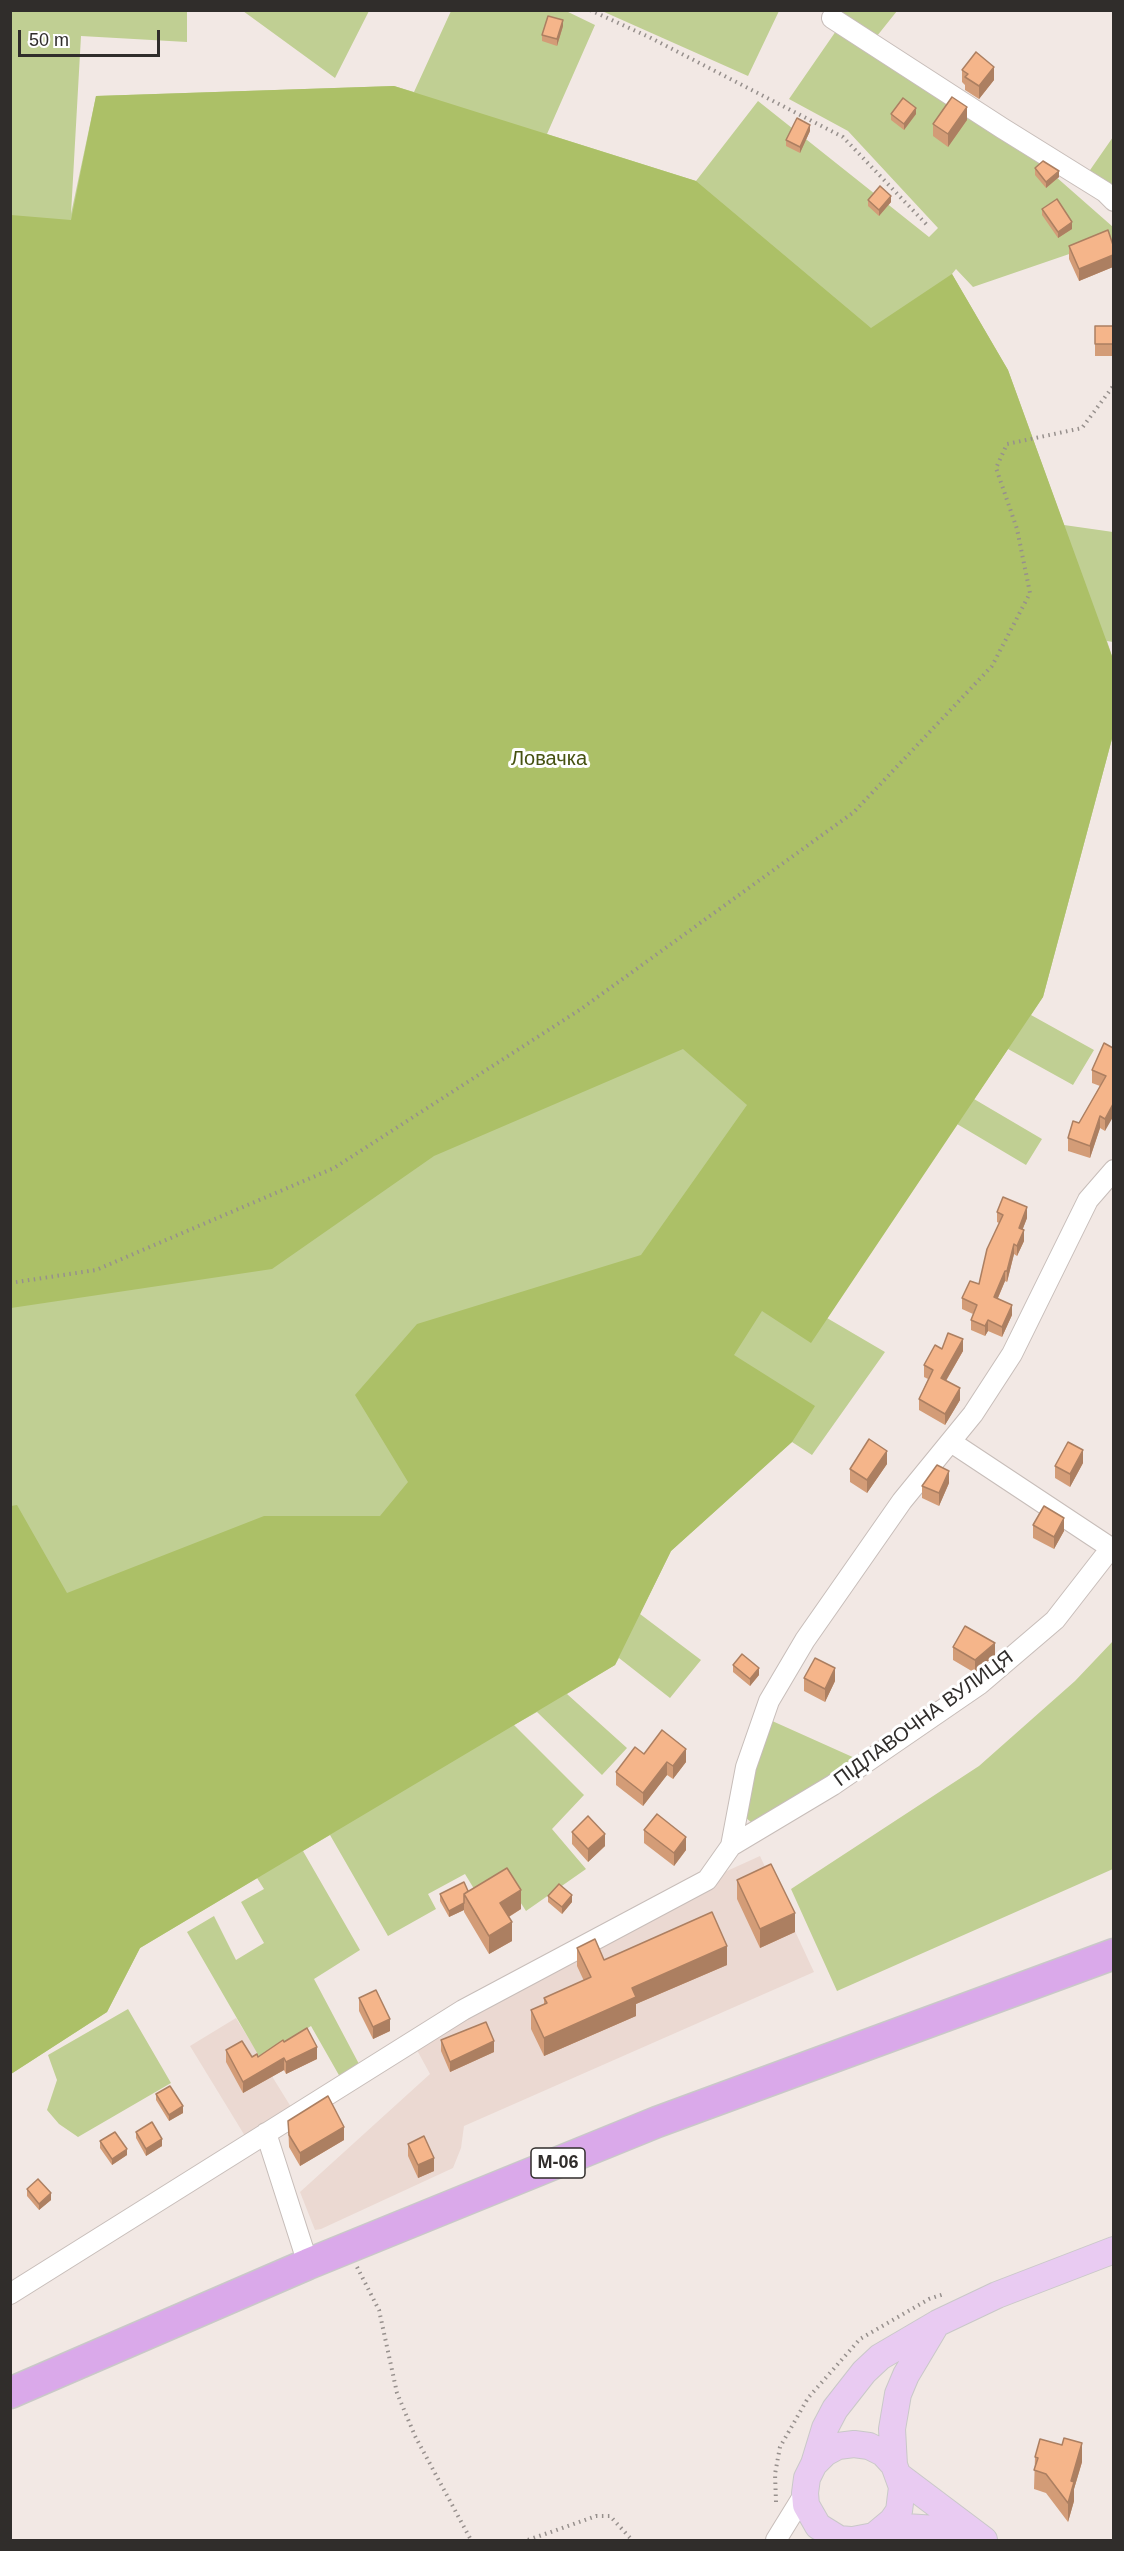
<!DOCTYPE html>
<html>
<head>
<meta charset="utf-8">
<style>
  body { margin:0 }
  #map { position:relative; width:1124px; height:2551px; overflow:hidden; background:#f2e8e4; font-family:Arial,sans-serif }
  canvas { display:block }
  .frame { position:absolute; inset:0; border:12px solid #302d2b; pointer-events:none }
  .scale { position:absolute; left:18px; top:30px; width:142px; height:27px; box-sizing:border-box; border:3px solid #302d2b; border-top:0; padding-left:8px; font-size:18px; line-height:21px; white-space:nowrap; color:#302d2b; -webkit-text-stroke:4px #fff; paint-order:stroke }
</style>
</head>
<body>
<div id="map">
<canvas width="1124" height="2551"></canvas>
<div class="frame"></div>
<div class="scale">50 m</div>
</div>
<script>
const ctx = document.querySelector('canvas').getContext('2d');
ctx.lineJoin = 'round';
function fill(path, color) {
  ctx.fillStyle = color;
  ctx.fill(path, 'evenodd');
}
function toPath(rows) {
  const path = new Path2D();
  for (const r of rows) {
    path.moveTo(r[0], r[1]);
    for (let i = 2; i < r.length; i += 2) path.lineTo(r[i], r[i + 1]);
  }
  return path;
}
function stroke(path, color, width, dash) {
  ctx.strokeStyle = color;
  ctx.lineWidth = width;
  ctx.lineCap = dash ? 'butt' : 'round';
  ctx.setLineDash(dash || []);
  ctx.stroke(path);
}
function drawText(font, color, halo, rows, align = 'center') {
  ctx.font = font + ' Arial,sans-serif';
  ctx.lineWidth = 6;
  ctx.setLineDash([]);
  ctx.textBaseline = 'middle';
  ctx.strokeStyle = halo;
  ctx.fillStyle = color;
  for (const [text, x, y, turn = 0] of rows) {
    ctx.save();
    ctx.translate(x, y);
    ctx.rotate((+turn || 0) * Math.PI / 180);
    ctx.textAlign = isNaN(turn) ? turn : align;
    if (halo) ctx.strokeText(text, 0, 0);
    ctx.fillText(text, 0, 0);
    ctx.restore();
  }
}
const built = toPath([
  [760,1856,814,1972,464,2126,461,2148,453,2168,321,2229,315,2230,300,2192,430,2074,412,2041,707,1880],
  [236,2018,291,2107,245,2136,190,2046]
]);
const green = toPath([
  [564,10,595,25,547,134,696,181,758,101,929,237,938,228,848,131,789,99,836,31,1022,147,1113,227,1113,239,973,287,956,269,952,274,1008,370,1064,525,1113,532,1113,642,1107,641,1113,659,1113,735,1043,997,1031,1015,1094,1050,1073,1085,1008,1049,974,1099,1042,1139,1026,1165,957,1124,827,1318,885,1352,812,1455,792,1442,671,1551,640,1614,701,1660,670,1698,619,1658,615,1665,567,1694,627,1748,602,1775,537,1712,514,1725,584,1795,552,1829,586,1869,526,1911,506,1880,479,1897,465,1874,428,1894,436,1909,388,1936,330,1835,303,1851,360,1950,314,1979,359,2064,340,2077,311,2026,260,2058,187,1932,214,1916,236,1960,264,1943,241,1902,264,1889,257,1878,140,1948,107,2012,11,2074,11,11,187,11,187,42,81,36,71,214,96,96,394,86,414,92,451,11],
  [243,11,369,11,335,78],
  [602,11,779,11,748,76],
  [822,11,897,11,877,36],
  [1113,137,1113,192,1088,173],
  [1113,1641,1113,1869,837,1991,791,1889,979,1766,1075,1681],
  [770,1720,857,1759,822,1786,752,1823,745,1817,756,1759],
  [128,2009,171,2083,78,2137,59,2124,47,2110,57,2080,48,2055]
]);
const forest = toPath([
  [394,86,696,181,871,328,952,274,1008,370,1113,659,1113,735,1043,997,811,1343,762,1311,734,1355,815,1406,792,1442,671,1551,615,1665,140,1948,107,2012,11,2074,11,1506,17,1505,67,1593,264,1516,380,1516,408,1482,355,1395,417,1324,641,1255,747,1105,683,1049,434,1156,272,1269,11,1308,11,215,71,220,96,96]
]);
const path = toPath([
  [590,10,649,37,843,137,927,225],
  [10,1283,96,1270,334,1168,581,1009,854,812,992,666,1030,593,1017,529,996,468,1007,444,1082,428,1114,385],
  [357,2267,379,2310,397,2393,415,2436,471,2540],
  [776,2502,775,2474,780,2447,808,2398,860,2339,929,2299,944,2294],
  [528,2540,596,2516,610,2516,632,2540]
]);
const minor = toPath([
  [832,18,1002,128,1105,192,1114,201],
  [731,1846,833,1785,980,1684,1055,1620,1111,1548,951,1442],
  [266,2133,308,2264],
  [10,2294,463,2010,707,1880,731,1846,746,1767,769,1701,805,1640,902,1501,973,1414,1012,1354,1088,1200,1114,1170],
  [776,2540,805,2493]
]);
const major = toPath([
  [814,2464,825,2428,835,2409,864,2372,880,2357,938,2323,997,2295,1114,2250],
  [894,2465,892,2429,898,2394,906,2375,934,2328],
  [899,2476,984,2540],
  [884,2530,905,2527,953,2530,974,2535],
  [850,2540,839,2539,818,2526,806,2505,805,2493,807,2478,814,2464,825,2453,838,2446,854,2444,869,2446,883,2453,894,2465,902,2487,899,2511,892,2521,874,2536,853,2540]
]);
const highway = toPath([
  [10,2393,308,2264,657,2122,1114,1954]
]);
const wall = toPath([
  [563,26,557,46,542,41,542,35],
  [962,70,994,80,979,99,965,90,965,85,962,82],
  [891,114,916,114,904,130,891,120],
  [967,120,948,147,933,136,933,124],
  [810,131,800,153,786,146,786,140],
  [1035,168,1059,177,1046,188,1035,175],
  [868,200,891,202,879,216,868,206],
  [1042,209,1072,229,1058,238,1042,215],
  [1113,245,1113,267,1079,281,1069,259,1069,246],
  [1095,326,1113,326,1113,356,1095,356],
  [1113,1048,1105,1131,1100,1128,1090,1158,1068,1151,1068,1138,1079,1123,1100,1086,1092,1083,1092,1070],
  [997,1212,1027,1218,1022,1230,1024,1241,1017,1256,1014,1254,1007,1282,1005,1281,998,1298,1012,1315,1002,1337,988,1331,985,1336,971,1330,971,1320,973,1314,962,1309,962,1298,979,1284,999,1223,997,1222],
  [942,1349,963,1351,946,1381,960,1400,945,1425,919,1410,919,1399,928,1379,924,1377,924,1365],
  [1083,1463,1070,1487,1055,1478,1055,1466],
  [887,1464,867,1493,850,1482,850,1469],
  [949,1483,939,1506,922,1498,922,1486],
  [1033,1525,1064,1531,1054,1549,1033,1538],
  [953,1647,995,1655,975,1673,953,1660],
  [733,1665,759,1675,750,1686,733,1672],
  [804,1678,835,1681,825,1702,804,1691],
  [644,1754,686,1762,673,1779,667,1775,643,1806,616,1785,616,1772],
  [644,1830,686,1850,674,1866,644,1843],
  [572,1832,605,1846,588,1862,572,1844],
  [737,1880,795,1932,760,1948,737,1899],
  [468,1891,521,1909,509,1917,512,1941,489,1954,464,1912,464,1910,449,1917,440,1901,440,1894],
  [548,1896,572,1902,562,1914,548,1902],
  [577,1948,604,1960,727,1965,636,2004,636,2016,544,2056,531,2029,531,2010,544,2005,544,1998,584,1981,577,1966],
  [359,1998,390,2031,373,2039,359,2011],
  [441,2040,494,2052,450,2072,441,2051],
  [284,2042,317,2059,286,2074,284,2070,243,2093,226,2062,226,2050,252,2057,258,2057],
  [156,2094,183,2113,169,2121,156,2100],
  [288,2121,344,2140,300,2166,289,2147],
  [136,2132,162,2146,146,2156,136,2138],
  [100,2141,127,2155,112,2165,100,2148],
  [408,2144,434,2171,418,2178,408,2156],
  [27,2189,51,2200,39,2210,27,2196],
  [1035,2457,1082,2462,1074,2489,1074,2501,1068,2522,1046,2493,1034,2489]
]);
const shadedWall = toPath([
  [563,20,563,26,557,46,557,39],
  [994,67,994,80,979,99,979,86],
  [967,107,967,120,948,147,948,134],
  [916,108,916,114,904,130,904,124],
  [810,125,810,131,800,153,800,147],
  [1059,171,1059,177,1046,188,1046,182],
  [891,196,891,202,879,216,879,210],
  [1072,222,1072,229,1058,238,1058,232],
  [1113,255,1113,267,1079,281,1079,269],
  [1113,1098,1113,1117,1105,1131,1105,1119],
  [1100,1116,1100,1128,1090,1158,1090,1146],
  [1027,1207,1027,1218,1019,1239,1019,1228],
  [1024,1230,1024,1241,1017,1256,1017,1246],
  [1014,1244,1014,1254,1007,1282,1007,1271],
  [1005,1271,1005,1281,994,1307,994,1297],
  [1012,1305,1012,1315,1002,1337,1002,1327],
  [988,1320,988,1331,985,1336,985,1326],
  [963,1339,963,1351,941,1389,941,1378],
  [960,1388,960,1400,945,1425,945,1414],
  [1083,1450,1083,1463,1070,1487,1070,1474],
  [887,1451,887,1464,867,1493,867,1480],
  [949,1471,949,1483,939,1506,939,1493],
  [1064,1518,1064,1531,1054,1549,1054,1537],
  [995,1643,995,1655,975,1673,975,1660],
  [759,1668,759,1675,750,1686,750,1679],
  [835,1668,835,1681,825,1702,825,1689],
  [686,1749,686,1762,673,1779,673,1766],
  [667,1762,667,1775,643,1806,643,1793],
  [605,1834,605,1846,588,1862,588,1849],
  [686,1837,686,1850,674,1866,674,1853],
  [521,1890,521,1909,500,1922,500,1903],
  [572,1895,572,1902,562,1914,562,1907],
  [464,1903,464,1910,449,1917,449,1911],
  [795,1913,795,1932,760,1948,760,1929],
  [512,1922,512,1941,489,1954,489,1936],
  [727,1946,727,1965,636,2004,636,2016,544,2056,544,2038,632,1988],
  [390,2019,390,2031,373,2039,373,2027],
  [494,2041,494,2052,450,2072,450,2062],
  [317,2047,317,2059,286,2074,286,2062],
  [284,2058,284,2070,243,2093,243,2082],
  [183,2106,183,2113,169,2121,169,2115],
  [344,2127,344,2140,300,2166,300,2153],
  [162,2139,162,2146,146,2156,146,2149],
  [127,2149,127,2155,112,2165,112,2159],
  [434,2158,434,2171,418,2178,418,2165],
  [51,2193,51,2200,39,2210,39,2204],
  [1082,2443,1082,2462,1074,2489,1074,2501,1068,2522,1068,2503,1071,2481]
]);
const building = toPath([
  [548,16,563,20,557,39,542,35,548,16],
  [976,52,994,67,979,86,965,77,968,74,962,70,976,52],
  [952,97,967,107,948,134,933,124,952,97],
  [903,98,916,108,904,124,891,114,903,98],
  [797,118,810,125,800,147,786,140,797,118],
  [1043,161,1059,171,1046,182,1035,168,1043,161],
  [880,186,891,196,879,210,868,200,880,186],
  [1057,199,1072,222,1058,232,1042,209,1057,199],
  [1108,230,1113,245,1113,255,1079,269,1069,246,1108,230],
  [1095,326,1113,326,1113,344,1095,344,1095,326],
  [1104,1043,1113,1048,1113,1104,1105,1119,1100,1116,1090,1146,1068,1138,1073,1121,1079,1123,1106,1076,1092,1070,1104,1043],
  [1003,1197,1027,1207,1019,1228,1024,1230,1017,1246,1014,1244,1007,1271,1005,1271,994,1297,1012,1305,1002,1327,988,1320,985,1326,971,1320,977,1305,962,1298,970,1281,979,1284,987,1249,1003,1215,997,1212,1003,1197],
  [948,1333,963,1339,941,1378,960,1388,945,1414,919,1399,933,1370,924,1365,935,1345,942,1349,948,1333],
  [869,1439,887,1451,867,1480,850,1469,869,1439],
  [1068,1442,1083,1450,1070,1474,1055,1466,1068,1442],
  [937,1465,949,1471,939,1493,922,1486,937,1465],
  [1044,1506,1064,1518,1054,1537,1033,1525,1044,1506],
  [965,1626,995,1643,975,1660,953,1647,965,1626],
  [742,1654,759,1668,750,1679,733,1665,742,1654],
  [815,1658,835,1668,825,1689,804,1678,815,1658],
  [662,1730,686,1749,673,1766,667,1762,643,1793,616,1772,635,1747,644,1754,662,1730],
  [657,1814,686,1837,674,1853,644,1830,657,1814],
  [588,1816,605,1834,588,1849,572,1832,588,1816],
  [771,1864,795,1913,760,1929,737,1880,771,1864],
  [507,1868,521,1890,500,1903,512,1922,489,1936,464,1894,507,1868],
  [464,1882,468,1891,464,1894,464,1903,449,1911,440,1894,464,1882],
  [559,1884,572,1895,562,1907,548,1896,559,1884],
  [712,1912,727,1946,632,1988,636,1997,544,2038,531,2010,547,2003,544,1998,591,1977,577,1948,595,1939,604,1960,712,1912],
  [376,1990,390,2019,373,2027,359,1998,376,1990],
  [486,2022,494,2041,450,2062,441,2040,486,2022],
  [307,2028,317,2047,286,2062,284,2058,243,2082,226,2050,242,2041,252,2057,257,2054,258,2057,283,2040,284,2042,307,2028],
  [170,2086,183,2106,169,2115,156,2094,170,2086],
  [328,2096,344,2127,300,2153,289,2135,288,2121,328,2096],
  [152,2122,162,2139,146,2149,136,2132,152,2122],
  [115,2132,127,2149,112,2159,100,2141,115,2132],
  [424,2136,434,2158,418,2165,408,2144,424,2136],
  [38,2179,51,2193,39,2204,27,2189,38,2179],
  [1064,2438,1082,2443,1071,2481,1074,2482,1068,2503,1046,2474,1034,2470,1038,2458,1035,2457,1040,2439,1062,2445,1064,2438]
]);
const shields = [
  [558,2163,54]
];
const shieldNames = [
  ["М-06",558,2163]
];
const parkNames = [
  ["Ловачка",549,759]
];
const streetNames = [
  ["ПІДЛАВОЧНА ВУЛИЦЯ",924,1719,-36]
];
fill(built, '#ebd9d2');
fill(green, '#c0cf93');
fill(forest, '#acc067');
stroke(minor, '#c7bdb9', 22);
stroke(major, '#c9c8c8', 28);
stroke(highway, '#c9c8c8', 33);
stroke(path, '#97908d', 4, [1.5, 4.5]);
stroke(minor, '#fff', 20);
stroke(major, '#e9cbf2', 26);
stroke(highway, '#daa9ea', 30);
fill(wall, '#d39c77');
fill(shadedWall, '#ac7f61');
fill(building, '#f5b58a');
stroke(building, '#ac7f61', 1.5);
for (const [x, y, w] of shields) {
  const box = new Path2D();
  box.roundRect(x - w / 2, y - 15, w, 30, 4.5);
  ctx.fillStyle = '#fff';
  ctx.fill(box);
  stroke(box, '#302d2b', 1.5);
}
drawText('bold 18px', '#302d2b', null, shieldNames);
drawText('20px', '#465211', '#fff', parkNames);
drawText('20px', '#302d2b', '#fff', streetNames);
</script>
</body>
</html>
